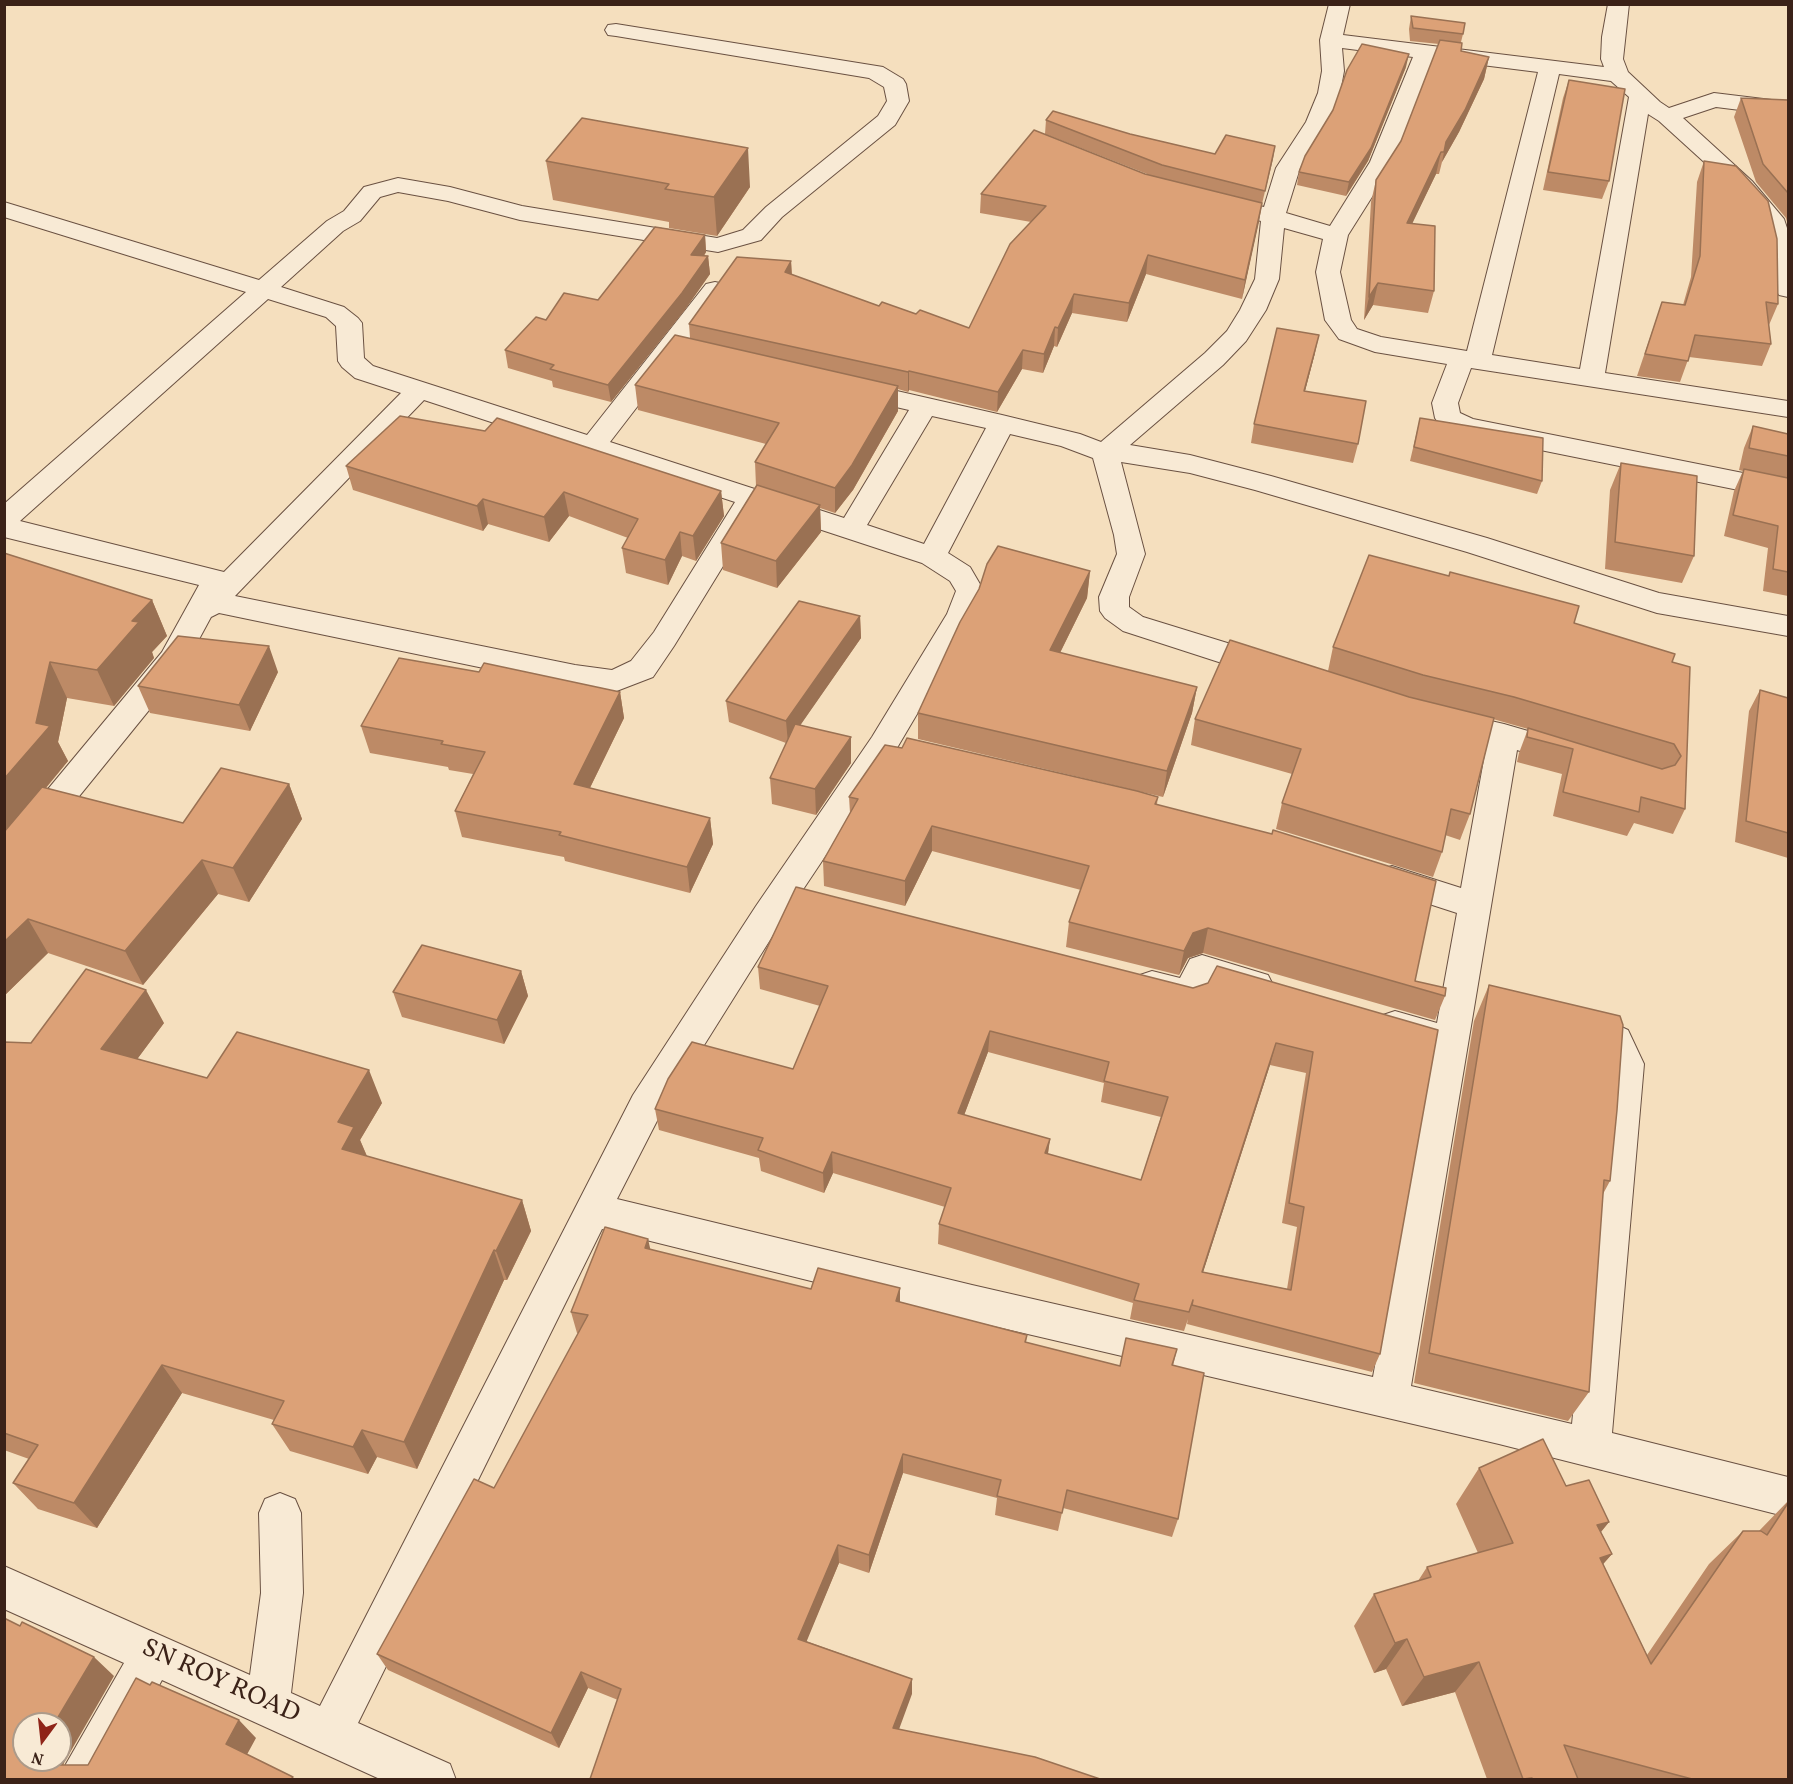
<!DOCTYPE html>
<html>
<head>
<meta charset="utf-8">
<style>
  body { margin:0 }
  #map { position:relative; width:1793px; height:1784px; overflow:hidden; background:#f5dfbe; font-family:Vollkorn,serif }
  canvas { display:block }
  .frame { position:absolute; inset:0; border:6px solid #3b2218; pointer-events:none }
  .north { position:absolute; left:12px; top:1712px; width:60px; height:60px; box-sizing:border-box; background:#f8ead5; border:2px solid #ac9a89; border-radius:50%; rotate:195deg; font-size:16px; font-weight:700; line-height:24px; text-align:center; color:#3b2218 }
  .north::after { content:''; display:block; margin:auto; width:21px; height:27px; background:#8f2418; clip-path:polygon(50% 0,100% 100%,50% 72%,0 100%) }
</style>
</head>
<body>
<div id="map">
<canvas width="1793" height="1784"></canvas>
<div class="frame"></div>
<div class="north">N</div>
</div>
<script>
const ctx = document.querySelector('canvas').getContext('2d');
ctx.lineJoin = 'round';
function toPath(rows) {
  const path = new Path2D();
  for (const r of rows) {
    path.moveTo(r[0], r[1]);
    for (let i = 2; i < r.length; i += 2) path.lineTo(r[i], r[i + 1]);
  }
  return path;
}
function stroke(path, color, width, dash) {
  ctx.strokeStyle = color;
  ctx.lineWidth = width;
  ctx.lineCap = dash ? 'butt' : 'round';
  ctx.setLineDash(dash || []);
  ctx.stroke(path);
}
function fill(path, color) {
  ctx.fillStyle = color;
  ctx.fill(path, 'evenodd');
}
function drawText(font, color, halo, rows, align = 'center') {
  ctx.font = font + ' Vollkorn,serif';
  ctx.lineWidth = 4.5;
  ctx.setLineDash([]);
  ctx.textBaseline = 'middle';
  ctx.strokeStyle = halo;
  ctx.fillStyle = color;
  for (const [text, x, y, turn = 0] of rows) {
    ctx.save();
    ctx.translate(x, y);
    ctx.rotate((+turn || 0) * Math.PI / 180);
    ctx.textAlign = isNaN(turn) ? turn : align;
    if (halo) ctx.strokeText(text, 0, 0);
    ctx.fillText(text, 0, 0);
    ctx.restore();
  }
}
const minor = toPath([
  [1329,4,1350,4,1343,35,1604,67,1601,59,1602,37,1608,4,1629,4,1623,59,1628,72,1660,102,1669,108,1714,93,1788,102,1788,116,1716,107,1683,118,1752,181,1784,219,1788,231,1788,297,1779,295,1776,290,1766,235,1761,221,1736,191,1659,121,1648,114,1605,373,1788,401,1788,417,1471,368,1458,403,1460,413,1473,419,1788,482,1788,500,1466,435,1439,424,1435,418,1432,403,1447,364,1375,352,1339,339,1325,320,1316,272,1323,239,1284,228,1279,279,1266,310,1246,341,1223,365,1130,445,1190,455,1271,476,1487,538,1659,593,1788,616,1788,636,1657,613,1467,552,1255,490,1190,473,1121,462,1145,554,1129,597,1129,607,1143,617,1276,658,1280,666,1276,674,1265,677,1123,631,1105,618,1100,611,1099,597,1117,554,1114,535,1093,458,1061,446,1010,434,948,553,970,567,984,591,976,614,894,753,780,924,659,1117,617,1199,972,1285,1373,1377,1432,1050,1383,1035,1378,1025,1383,1015,1395,1011,1437,1023,1457,913,1380,888,1376,879,1380,870,1392,866,1461,888,1487,743,1436,730,1432,722,1436,714,1447,711,1504,724,1576,745,1581,753,1576,761,1565,765,1517,750,1411,1386,1572,1424,1608,1064,1603,1050,1576,1037,1571,1027,1576,1017,1588,1013,1600,1017,1628,1030,1644,1064,1612,1433,1788,1477,1788,1517,1499,1444,972,1321,602,1229,358,1723,450,1764,456,1780,382,1780,162,1680,107,1780,60,1780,66,1764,124,1663,4,1609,4,1566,250,1675,261,1593,259,1513,265,1499,280,1493,295,1499,301,1513,303,1593,291,1693,320,1706,633,1095,756,906,872,737,947,614,956,591,950,581,922,563,758,509,674,646,653,677,614,692,575,687,219,613,211,617,184,667,16,874,4,878,4,842,162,652,199,585,4,537,4,504,246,292,4,217,4,202,259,280,327,221,344,211,364,187,398,178,450,187,522,206,717,238,743,230,766,207,878,116,887,101,884,87,869,78,616,36,608,35,605,30,608,25,616,24,883,67,903,79,906,84,909,101,895,125,782,217,761,240,718,252,520,220,448,201,398,192,380,197,360,221,343,231,281,287,344,307,358,318,362,323,364,358,373,366,587,435,706,284,715,282,724,284,727,289,724,294,610,442,844,518,909,410,844,395,840,389,844,383,853,381,1002,415,1080,434,1101,442,1205,353,1227,331,1240,310,1255,279,1261,221,1243,216,1239,211,1243,206,1251,204,1264,207,1276,168,1306,122,1318,93,1322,71,1320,40,1329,4],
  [1342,48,1413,57,1370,162,1330,226,1286,213,1300,168,1328,122,1340,93,1344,71,1342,48],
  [1434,59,1538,72,1467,351,1381,337,1357,329,1351,320,1340,272,1348,235,1394,162,1434,59],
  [1559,74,1611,81,1629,97,1580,369,1492,355,1559,74],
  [268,299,326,317,336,326,338,361,342,367,355,378,401,393,224,572,20,521,268,299],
  [424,400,735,502,654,632,631,661,612,670,575,665,235,596,424,400],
  [932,416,986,428,924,544,867,525,932,416],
  [1202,955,1268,975,1273,985,1268,995,1256,999,1211,985,1201,1004,1189,1008,1140,995,1135,985,1140,975,1152,971,1180,978,1190,959,1202,955]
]);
const wall = toPath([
  [1411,16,1463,34,1461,42,1461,51,1489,57,1484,79,1459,132,1442,162,1439,174,1436,174,1412,223,1434,291,1428,313,1373,305,1364,320,1371,202,1376,180,1401,141,1439,44,1410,41,1409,29],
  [1406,67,1368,161,1346,196,1297,185,1299,172],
  [1569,80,1609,181,1602,199,1543,190,1563,98],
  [1741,98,1788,100,1788,226,1786,218,1756,182,1734,117],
  [1046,120,1130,134,1215,154,1275,146,1262,204,1242,299,1146,274,1127,322,1072,313,1057,347,1054,346,1043,373,1022,369,997,412,909,390,908,392,898,389,898,411,853,490,835,513,820,508,821,532,777,588,723,570,721,543,756,486,755,462,766,444,638,410,635,385,690,338,689,324,791,261,792,275,879,306,916,314,969,328,1031,222,980,213,981,194,1145,174,1155,177,1045,134],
  [546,161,750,187,717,236,669,228,669,222,553,200],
  [1704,161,1778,304,1769,325,1771,344,1762,366,1689,357,1680,382,1637,376,1662,302,1683,305,1691,277,1697,182],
  [705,235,706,252,704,256,708,256,710,274,684,311,611,402,553,387,552,381,508,368,505,350,546,320,598,300],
  [1315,353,1305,391,1358,444,1353,463,1251,443,1254,424],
  [1420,418,1542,481,1537,494,1410,461],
  [1753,426,1788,434,1788,596,1763,591,1768,548,1724,536,1734,491,1743,471,1739,470,1744,448],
  [1621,463,1694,556,1682,583,1605,569,1610,490],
  [346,466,721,491,724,516,696,561,682,556,668,585,626,573,622,548,628,538,569,516,549,542,488,524,483,531,353,490],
  [4,553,152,600,167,636,152,652,154,658,114,706,67,698,58,742,68,761,46,788,183,823,289,784,302,819,249,902,218,894,143,985,48,953,4,996],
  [1090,571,1087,598,1060,653,1197,687,1192,713,1163,797,918,739,918,713],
  [860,616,861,638,800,725,851,763,816,815,772,804,770,778,786,743,729,722,726,701],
  [1574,623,1672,662,1685,809,1673,834,1634,823,1627,836,1553,816,1562,774,1517,762,1519,753,1528,729,1493,719,1470,814,1460,840,1445,835,1442,852,1433,877,1276,829,1282,803,1292,774,1191,745,1195,719,1328,671,1333,647],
  [278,672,250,731,150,713,138,686],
  [479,672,620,692,624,718,590,788,710,818,713,844,690,893,565,861,564,857,462,837,455,811,473,774,449,770,448,767,370,753,361,726],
  [1760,690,1788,698,1788,858,1735,842,1749,711],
  [902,748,1158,797,1157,804,1415,981,1445,996,1435,1020,1203,953,1188,958,1179,975,1066,947,1069,922,1081,890,932,851,905,906,824,886,823,861,850,813,849,797],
  [758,967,1193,988,1438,1030,1380,1354,1372,1372,1187,1324,1188,1319,1184,1331,1130,1319,1133,1303,938,1244,939,1224,945,1207,833,1173,824,1193,761,1171,759,1158,659,1130,655,1109,793,1069,820,1006,760,989],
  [988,1052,1104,1083,1101,1102,1161,1117,1141,1180,1048,1154,1050,1139,964,1115],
  [1270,1065,1306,1073,1282,1223,1297,1227,1287,1289,1203,1272],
  [521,971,528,996,504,1044,402,1017,393,992],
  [1489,985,1610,1181,1603,1194,1589,1392,1568,1421,1414,1383,1474,1021],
  [164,1023,137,1059,207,1078,382,1103,360,1140,367,1156,522,1200,531,1231,507,1280,504,1280,417,1469,377,1457,368,1474,290,1451,272,1424,274,1420,182,1393,97,1528,38,1509,13,1483,29,1459,4,1450,4,1042,31,1043],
  [651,1250,811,1289,900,1288,900,1302,1027,1335,1026,1343,1120,1366,1177,1349,1173,1366,1178,1519,1172,1537,1063,1508,1058,1531,995,1515,997,1498,903,1473,869,1573,839,1563,806,1641,912,1679,912,1694,618,1700,588,1688,559,1748,388,1670,377,1654,494,1488,579,1333,577,1333,571,1312],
  [1479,1468,1566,1486,1609,1522,1601,1532,1612,1554,1603,1564,1647,1655,1709,1564,1743,1531,1759,1531,1788,1501,1788,1779,1487,1779,1455,1692,1402,1706,1386,1669,1374,1673,1354,1626,1374,1594,1418,1581,1427,1567,1478,1553,1456,1504]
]);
const shadedWall = toPath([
  [1409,54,1406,67,1368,161,1346,196,1349,182],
  [1489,57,1484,79,1459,132,1442,162,1446,142],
  [1275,146,1273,159,1262,204,1265,191],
  [748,148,750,187,717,236,714,197],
  [1441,152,1436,174,1402,245,1407,223],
  [1262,203,1259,222,1242,299,1245,280],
  [705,235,706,252,693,272,691,255],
  [1148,255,1146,274,1127,322,1129,303],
  [708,256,710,274,684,311,611,402,608,385],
  [791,261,792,280,785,272],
  [1378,283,1373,305,1364,320,1369,297],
  [1074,294,1072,313,1057,347,1058,328],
  [1055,327,1054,346,1043,373,1044,354],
  [1319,335,1315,353,1300,410,1304,391],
  [1023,350,1022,369,997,412,998,392],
  [909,371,909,390,908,392,908,372],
  [898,386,898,411,853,490,835,513,835,488],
  [721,491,724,516,696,561,693,536],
  [564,492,569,516,549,542,544,517],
  [483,499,488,524,483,531,477,506],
  [820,505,821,532,777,588,776,561],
  [680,532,682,556,668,585,665,560],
  [1090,571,1087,598,1048,677,1050,650],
  [152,600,167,636,152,652,154,658,114,706,97,670,132,621],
  [860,616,861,638,788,743,786,721],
  [269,646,278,672,250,731,239,705],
  [50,662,67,698,58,742,68,761,4,838,4,779,36,723],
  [1197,687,1192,713,1163,797,1167,771],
  [620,692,624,718,579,810,574,784],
  [851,737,851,763,816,815,815,789],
  [289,784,302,819,249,902,233,868],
  [710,818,713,844,690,893,687,867],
  [932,826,932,851,905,906,905,881],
  [202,860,218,894,143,985,125,951],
  [28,919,48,953,4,996,4,942],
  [1208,928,1203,953,1188,958,1179,975,1184,951,1193,933],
  [521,971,528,996,504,1044,497,1020],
  [146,990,164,1023,121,1081,101,1049],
  [990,1031,988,1052,957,1134,958,1113],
  [1276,1043,1270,1065,1197,1291,1202,1272],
  [369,1070,382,1103,360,1140,368,1159,342,1149,338,1122],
  [1050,1139,1047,1159,1045,1153],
  [832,1152,833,1173,824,1193,823,1173],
  [522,1200,531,1231,507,1280,496,1251],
  [648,1239,653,1261,645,1248],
  [494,1250,504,1280,417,1469,404,1442],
  [900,1288,900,1310,896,1301],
  [162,1365,182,1393,97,1528,74,1503],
  [362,1430,377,1457,368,1474,353,1447],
  [903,1454,903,1473,869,1573,869,1555],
  [1609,1522,1581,1556,1597,1525],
  [838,1545,839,1563,801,1655,798,1639],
  [1612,1554,1583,1587,1600,1558],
  [1407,1639,1386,1669,1374,1673,1395,1643],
  [94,1657,114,1676,64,1763,59,1779,35,1765,37,1760,60,1760,60,1724,54,1724],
  [1479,1662,1455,1692,1402,1706,1424,1677],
  [581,1672,588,1688,559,1748,551,1733],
  [912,1679,912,1694,894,1743,893,1728],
  [239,1720,256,1738,244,1760,226,1744]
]);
const building = toPath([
  [1411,16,1465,23,1463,34,1413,28,1411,16],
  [1440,40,1462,43,1461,51,1489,57,1465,110,1446,142,1444,152,1441,152,1407,223,1435,226,1434,291,1378,283,1369,297,1376,180,1401,141,1440,40],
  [1362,44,1409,54,1371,148,1349,182,1299,172,1305,156,1333,110,1347,70,1362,44],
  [1569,80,1625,89,1609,181,1548,172,1569,80],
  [1741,98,1788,100,1788,193,1763,164,1741,98],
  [1053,111,1130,134,1215,154,1226,135,1275,146,1265,191,1162,165,1046,120,1053,111],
  [582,118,748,148,714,197,665,189,669,184,546,161,582,118],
  [1034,130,1145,174,1262,203,1245,280,1148,255,1129,303,1074,294,1058,328,1055,327,1044,354,1023,350,998,392,909,371,908,372,689,324,737,257,791,261,785,272,879,306,882,302,916,314,920,310,969,328,1010,244,1046,206,981,194,1034,130],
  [1704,161,1736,166,1768,201,1777,239,1778,304,1766,302,1771,344,1695,335,1688,361,1645,354,1662,302,1685,305,1700,256,1704,161],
  [655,227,705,235,691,255,708,256,682,293,608,385,550,369,554,365,505,350,536,317,546,320,564,293,598,300,655,227],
  [1277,328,1319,335,1304,391,1366,401,1358,444,1254,424,1277,328],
  [675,335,898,386,852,465,835,488,755,462,779,423,635,385,675,335],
  [400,416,485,431,497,418,721,491,693,536,680,532,665,560,622,548,638,519,564,492,544,517,483,499,477,506,346,466,400,416],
  [1420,418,1543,438,1542,481,1414,447,1420,418],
  [1753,426,1788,434,1788,456,1749,448,1753,426],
  [1621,463,1697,476,1694,556,1615,542,1621,463],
  [1744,469,1788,478,1788,572,1773,569,1778,526,1733,515,1744,469],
  [757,485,820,505,776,561,721,543,757,485],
  [998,546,1090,571,1050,650,1197,687,1167,771,918,713,960,622,979,589,987,564,998,546],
  [4,553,152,600,132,621,139,622,97,670,50,662,36,723,50,726,4,779,4,553],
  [1369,555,1449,576,1450,572,1579,606,1574,623,1675,654,1672,662,1690,667,1685,809,1641,797,1639,812,1563,792,1573,749,1527,737,1528,728,1662,769,1675,765,1681,756,1674,744,1514,697,1423,675,1333,647,1369,555],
  [799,601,860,616,786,721,726,701,799,601],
  [178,636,269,646,239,705,138,686,178,636],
  [1230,640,1409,697,1494,718,1470,814,1451,809,1442,852,1282,803,1301,749,1195,719,1230,640],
  [399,658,479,672,484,663,620,692,574,784,710,818,687,867,559,835,561,832,455,811,485,752,441,744,443,741,361,726,399,658],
  [1760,690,1788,698,1788,833,1746,821,1760,690],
  [795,724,851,737,815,789,770,778,795,724],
  [907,738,1137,791,1158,797,1155,804,1272,834,1273,830,1436,881,1415,981,1446,988,1445,996,1208,928,1193,933,1184,951,1069,922,1089,866,932,826,905,881,823,861,858,799,849,797,885,745,902,748,907,738],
  [221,768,289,784,233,868,202,860,125,951,28,919,4,942,4,832,42,787,183,823,221,768],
  [796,887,1193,988,1208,983,1217,966,1438,1030,1380,1354,1192,1305,1193,1300,1189,1312,1134,1300,1139,1284,939,1224,951,1188,832,1152,823,1173,758,1150,763,1138,655,1109,668,1079,692,1042,793,1069,828,986,758,967,796,887],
  [990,1031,1109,1062,1104,1081,1168,1097,1141,1180,1045,1153,1050,1139,958,1113,990,1031],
  [1276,1043,1313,1052,1289,1203,1304,1207,1291,1290,1202,1272,1276,1043],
  [422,945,521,971,497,1020,393,992,422,945],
  [86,969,146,990,101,1049,207,1078,237,1032,369,1070,338,1122,354,1127,342,1149,522,1200,496,1251,494,1250,404,1442,362,1430,353,1447,272,1424,284,1401,162,1365,74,1503,13,1483,38,1445,4,1433,4,1042,31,1043,86,969],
  [1489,985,1620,1016,1623,1025,1617,1110,1610,1181,1604,1180,1589,1392,1429,1353,1489,985],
  [605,1227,648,1239,645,1248,811,1289,818,1268,900,1288,896,1301,1027,1335,1025,1342,1120,1366,1126,1338,1177,1349,1172,1365,1204,1373,1178,1519,1067,1490,1062,1513,997,1496,1001,1480,903,1454,869,1555,838,1545,798,1639,912,1679,893,1728,1035,1757,1100,1779,590,1779,621,1689,581,1672,551,1733,377,1654,474,1479,494,1488,588,1315,571,1312,605,1227],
  [1543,1439,1566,1486,1589,1480,1609,1522,1597,1525,1612,1554,1600,1558,1651,1664,1743,1531,1761,1531,1767,1535,1788,1503,1788,1779,1692,1779,1564,1745,1578,1779,1532,1779,1532,1778,1523,1779,1479,1662,1424,1677,1407,1639,1395,1643,1374,1594,1431,1577,1427,1567,1513,1543,1479,1468,1543,1439],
  [4,1618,20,1626,22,1622,94,1657,54,1724,24,1724,24,1760,37,1760,35,1765,88,1765,136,1678,150,1685,152,1682,239,1720,226,1744,293,1777,291,1779,4,1779,4,1618]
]);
const nearStreetnames = [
  ["SN ROY ROAD",220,1683,24]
];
stroke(minor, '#6a5142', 2);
fill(minor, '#f8ead5');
fill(wall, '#bd8a66');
fill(shadedWall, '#9a7153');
fill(building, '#dca177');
stroke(building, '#9a7153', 1.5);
drawText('26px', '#3b2218', '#f8ead5', nearStreetnames);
</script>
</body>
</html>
